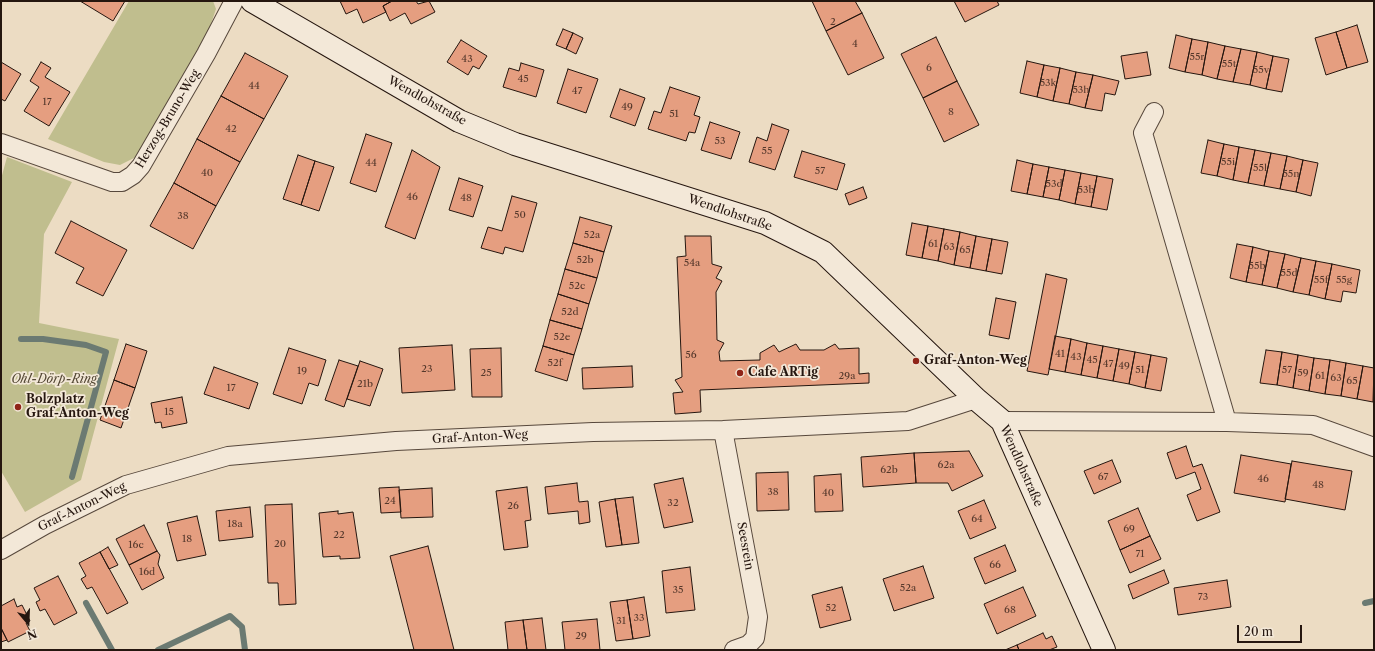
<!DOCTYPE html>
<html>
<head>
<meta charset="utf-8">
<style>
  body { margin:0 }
  #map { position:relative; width:1375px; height:651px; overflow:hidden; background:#ecdcc3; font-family:"Libre Caslon Text",serif }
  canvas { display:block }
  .frame { position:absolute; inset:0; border:2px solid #25160f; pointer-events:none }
  .north { position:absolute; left:8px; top:603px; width:40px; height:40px; -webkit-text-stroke:3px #f3e8d8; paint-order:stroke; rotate:161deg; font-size:11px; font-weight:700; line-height:16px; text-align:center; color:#25160f }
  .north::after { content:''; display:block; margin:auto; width:14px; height:18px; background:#25160f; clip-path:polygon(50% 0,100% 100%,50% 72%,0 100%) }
  .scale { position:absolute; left:1237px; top:625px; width:65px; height:18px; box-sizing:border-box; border:2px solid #25160f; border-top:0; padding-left:5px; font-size:12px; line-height:14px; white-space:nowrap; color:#25160f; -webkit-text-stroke:3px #f3e8d8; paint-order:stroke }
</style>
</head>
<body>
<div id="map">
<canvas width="1375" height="651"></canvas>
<div class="frame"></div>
<div class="north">N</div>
<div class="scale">20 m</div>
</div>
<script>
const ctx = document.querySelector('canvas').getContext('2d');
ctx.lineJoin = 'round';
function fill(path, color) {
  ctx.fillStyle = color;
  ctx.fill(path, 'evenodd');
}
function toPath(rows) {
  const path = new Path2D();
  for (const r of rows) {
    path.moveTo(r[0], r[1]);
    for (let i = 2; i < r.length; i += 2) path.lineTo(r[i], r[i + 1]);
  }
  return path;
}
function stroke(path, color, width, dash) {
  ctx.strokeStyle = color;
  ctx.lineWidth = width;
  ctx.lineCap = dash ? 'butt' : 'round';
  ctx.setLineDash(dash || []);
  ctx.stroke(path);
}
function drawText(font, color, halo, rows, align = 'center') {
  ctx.font = font + ' "Libre Caslon Text",serif';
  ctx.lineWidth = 3.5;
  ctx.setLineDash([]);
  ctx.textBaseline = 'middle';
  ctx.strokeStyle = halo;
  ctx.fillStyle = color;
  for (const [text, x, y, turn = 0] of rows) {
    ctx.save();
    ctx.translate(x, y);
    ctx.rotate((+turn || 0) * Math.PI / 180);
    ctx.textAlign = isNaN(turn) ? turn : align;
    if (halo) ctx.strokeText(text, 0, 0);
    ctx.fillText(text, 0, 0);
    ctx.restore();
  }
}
const green = toPath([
  [129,1,213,1,216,9,209,30,138,156,120,165,104,162,48,139],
  [7,157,72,182,44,234,39,323,119,339,81,480,25,512,1,471,1,179]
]);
const stream = toPath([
  [21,339,43,339,86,345,106,352,72,477],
  [86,603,112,650],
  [1365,603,1374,601],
  [158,650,230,616,242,627,245,650]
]);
const building = toPath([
  [80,1,125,1,113,21,80,1],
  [340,1,392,1,383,6,386,12,363,23,357,9,346,14,340,1],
  [392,1,416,1,418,4,429,1,435,12,411,24,405,13,390,21,383,6,392,1],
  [812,1,855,1,862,13,826,31,812,1],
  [954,1,997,1,999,5,965,22,954,1],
  [862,13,884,58,848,75,826,31,862,13],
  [1357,25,1368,62,1347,68,1336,32,1357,25],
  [563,29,573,33,566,49,556,45,563,29],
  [1336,32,1347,68,1326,75,1315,38,1336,32],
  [573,33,583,38,576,54,566,49,573,33],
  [1176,35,1192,39,1185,72,1169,68,1176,35],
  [936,37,957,81,923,98,901,54,936,37],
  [1192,39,1208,42,1202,75,1185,72,1192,39],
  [461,40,487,56,479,69,473,66,468,75,447,62,461,40],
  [1208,42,1225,46,1217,79,1202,75,1208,42],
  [1225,46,1241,49,1233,82,1217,79,1225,46],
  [1241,49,1257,52,1250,85,1233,82,1241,49],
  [1147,52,1151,75,1125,79,1121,56,1147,52],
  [1257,52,1273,56,1266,89,1250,85,1257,52],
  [245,53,288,76,264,119,221,96,245,53],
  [1273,56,1289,59,1282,92,1266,89,1273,56],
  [1027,61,1044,65,1037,97,1020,93,1027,61],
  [1,62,21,74,5,101,1,99,1,62],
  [41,62,51,68,45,77,70,92,49,126,24,111,39,87,30,81,41,62],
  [521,63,544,70,536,97,503,87,509,68,519,71,521,63],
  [1044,65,1060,68,1053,101,1037,97,1044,65],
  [1060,68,1076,72,1069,104,1053,101,1060,68],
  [568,69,598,79,586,113,557,103,568,69],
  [1076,72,1093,75,1085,108,1069,104,1076,72],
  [1093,75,1119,81,1115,95,1105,93,1102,111,1085,108,1093,75],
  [957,81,979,125,944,142,923,98,957,81],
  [670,87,700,97,694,115,700,117,695,133,689,132,686,141,648,129,654,111,661,113,670,87],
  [620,89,645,98,635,126,610,117,620,89],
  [221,96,264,119,240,162,197,139,221,96],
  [710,122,740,132,731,159,701,150,710,122],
  [772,124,789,130,775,170,749,162,757,137,767,141,772,124],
  [366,134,392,143,376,192,350,183,366,134],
  [197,139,240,162,216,206,174,183,197,139],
  [1208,140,1224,144,1217,176,1201,173,1208,140],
  [1224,144,1239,147,1233,180,1217,176,1224,144],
  [1239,147,1255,150,1248,183,1233,180,1239,147],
  [412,150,440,167,415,239,385,227,412,150],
  [1255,150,1271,153,1264,186,1248,183,1255,150],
  [802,151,845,164,837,190,794,177,802,151],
  [1271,153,1287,156,1280,189,1264,186,1271,153],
  [298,155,315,161,301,205,283,199,298,155],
  [1287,156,1303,160,1296,192,1280,189,1287,156],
  [1017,160,1033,164,1027,194,1011,191,1017,160],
  [1303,160,1318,163,1311,196,1296,192,1303,160],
  [315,161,334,167,319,211,301,205,315,161],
  [1033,164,1049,167,1043,197,1027,194,1033,164],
  [1049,167,1065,170,1059,200,1043,197,1049,167],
  [1065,170,1081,173,1075,204,1059,200,1065,170],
  [1081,173,1097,176,1091,207,1075,204,1081,173],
  [1097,176,1113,179,1107,210,1091,207,1097,176],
  [459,178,483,186,473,217,449,210,459,178],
  [174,183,216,206,193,249,150,226,174,183],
  [863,187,867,198,849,205,845,194,863,187],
  [512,196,537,203,523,252,505,247,503,254,481,248,488,227,502,231,512,196],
  [580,217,612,226,604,252,573,243,580,217],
  [71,221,127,250,103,296,76,283,84,268,55,253,71,221],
  [912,223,928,226,922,258,906,255,912,223],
  [928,226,944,229,938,261,922,258,928,226],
  [944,229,960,232,954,265,938,261,944,229],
  [960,232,976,236,970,268,954,265,960,232],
  [685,236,711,236,712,264,722,267,716,278,722,281,716,292,717,340,724,343,719,352,720,361,760,360,760,353,774,345,779,352,796,344,800,350,824,350,835,344,839,349,859,348,859,374,869,373,869,383,700,390,701,412,675,414,673,393,683,392,675,380,682,377,677,257,686,256,685,236],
  [976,236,992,239,986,271,970,268,976,236],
  [992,239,1008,242,1002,274,986,271,992,239],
  [573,243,604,252,597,278,565,269,573,243],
  [1237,244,1253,247,1246,282,1230,278,1237,244],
  [1253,247,1269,251,1262,285,1246,282,1253,247],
  [1269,251,1285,254,1277,288,1262,285,1269,251],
  [1285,254,1301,258,1293,292,1277,288,1285,254],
  [1301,258,1316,261,1309,295,1293,292,1301,258],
  [1316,261,1332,264,1325,299,1309,295,1316,261],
  [1332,264,1360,270,1356,293,1343,291,1341,302,1325,299,1332,264],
  [565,269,597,278,589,304,558,294,565,269],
  [1046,274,1067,279,1048,375,1027,371,1046,274],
  [558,294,589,304,582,329,550,320,558,294],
  [996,298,1016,302,1009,339,989,335,996,298],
  [550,320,582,329,574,355,543,346,550,320],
  [1055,336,1071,339,1065,372,1049,369,1055,336],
  [1071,339,1087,343,1081,375,1065,372,1071,339],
  [1087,343,1103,346,1097,378,1081,375,1087,343],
  [126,344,147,351,135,388,114,380,126,344],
  [452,345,455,390,402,393,399,348,452,345],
  [543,346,574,355,567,381,535,371,543,346],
  [1103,346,1119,349,1113,381,1097,378,1103,346],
  [289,348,326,360,318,386,309,383,302,404,273,394,289,348],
  [501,348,502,397,472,397,470,349,501,348],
  [1119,349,1135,352,1129,384,1113,381,1119,349],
  [1266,350,1282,352,1277,385,1260,383,1266,350],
  [1135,352,1151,355,1145,388,1129,384,1135,352],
  [1282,352,1298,355,1293,388,1277,385,1282,352],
  [1151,355,1167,358,1161,391,1145,388,1151,355],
  [1298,355,1314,358,1309,391,1293,388,1298,355],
  [1314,358,1330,360,1325,394,1309,391,1314,358],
  [339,360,358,366,344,407,325,400,339,360],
  [1330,360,1346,363,1341,396,1325,394,1330,360],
  [360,361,383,369,370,406,347,399,360,361],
  [1346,363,1363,366,1357,399,1341,396,1346,363],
  [632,366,633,387,583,389,582,368,632,366],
  [1363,366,1374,368,1373,402,1357,399,1363,366],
  [214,367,258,383,249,409,204,394,214,367],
  [114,380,135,388,121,428,100,420,114,380],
  [182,397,187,423,162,428,161,422,155,423,151,403,182,397],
  [1186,446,1193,467,1202,464,1220,512,1197,521,1187,495,1201,489,1195,472,1176,479,1167,453,1186,446],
  [969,451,983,476,952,491,948,483,916,483,914,453,969,451],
  [914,453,916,483,863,487,861,457,914,453],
  [1241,455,1291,464,1285,502,1234,493,1241,455],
  [1112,460,1121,482,1094,494,1084,471,1112,460],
  [1292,461,1352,471,1345,510,1285,499,1292,461],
  [788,472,789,510,757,511,756,473,788,472],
  [841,474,843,511,815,512,814,476,841,474],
  [683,478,693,522,664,528,654,484,683,478],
  [577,483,579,502,588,501,590,522,579,524,578,511,548,514,545,487,577,483],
  [399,487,401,512,381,513,379,488,399,487],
  [527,487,531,520,525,521,528,547,504,550,496,491,527,487],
  [432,488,433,517,401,518,399,490,432,488],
  [633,497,639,543,622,545,615,499,633,497],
  [615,499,622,545,606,547,599,502,615,499],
  [984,500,996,528,970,539,958,511,984,500],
  [292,504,296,604,279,605,278,583,268,583,265,505,292,504],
  [250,507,253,537,219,541,216,511,250,507],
  [1138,508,1150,536,1120,550,1108,521,1138,508],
  [338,511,338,514,353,512,360,558,340,559,340,556,323,557,319,513,338,511],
  [197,516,206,555,177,561,167,523,197,516],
  [144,525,157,551,129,565,116,539,144,525],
  [1150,536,1161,559,1130,573,1120,550,1150,536],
  [1005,545,1016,571,985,584,974,558,1005,545],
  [428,546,454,650,414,650,390,556,428,546],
  [108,547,118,565,109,569,100,552,108,547],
  [157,551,160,555,158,564,164,578,142,590,129,565,157,551],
  [100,552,128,603,107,614,92,587,87,589,81,579,86,576,79,563,100,552],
  [923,566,934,598,894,611,883,579,923,566],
  [690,567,695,610,666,613,662,571,690,567],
  [1164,570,1169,583,1133,599,1128,585,1164,570],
  [58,576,77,613,54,625,45,609,40,611,36,602,40,600,34,588,58,576],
  [1227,580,1231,607,1178,615,1174,588,1227,580],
  [842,587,851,620,820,628,812,595,842,587],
  [1023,587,1036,616,997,634,984,604,1023,587],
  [644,597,650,636,633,639,627,600,644,597],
  [14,599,17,607,22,605,30,621,26,623,30,631,8,642,1,628,1,606,14,599],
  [627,600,633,639,616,641,610,602,627,600],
  [542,618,546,650,527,650,523,620,542,618],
  [597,619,600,650,565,650,562,622,597,619],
  [523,620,527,650,508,650,505,622,523,620],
  [1,628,7,640,1,642,1,628],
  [1043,633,1046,639,1052,636,1057,647,1049,650,1019,650,1017,645,1043,633],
  [1017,645,1019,650,1005,650,1017,645]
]);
const street = toPath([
  [1,143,112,182,122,182,133,175,141,166,206,54,234,1],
  [1002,421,1227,422,1143,133,1154,112],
  [1227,422,1313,425,1374,447],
  [723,430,758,617,755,638,748,645,734,650],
  [1,550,45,525,126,485,228,456,396,441,593,432,723,430,908,421,976,399]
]);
const secondary = toPath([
  [252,1,459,121,515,144,765,223,823,252,976,399,1002,421,1104,650]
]);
const markers = [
  [916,361,4,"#8f2418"],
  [740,373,4,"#8f2418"],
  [18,407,4,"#8f2418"]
];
const numberNames = [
  ["2",833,22],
  ["4",855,44],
  ["55r",1197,57],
  ["43",467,59],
  ["55t",1229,64],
  ["6",929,68],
  ["55v",1261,70],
  ["45",523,79],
  ["53k",1048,83],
  ["44",254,86],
  ["53h",1081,90],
  ["47",577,91],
  ["17",47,102],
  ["49",627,107],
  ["8",951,112],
  ["51",674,114],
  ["42",231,129],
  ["53",720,141],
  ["55",767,151],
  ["55i",1228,162],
  ["44",371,163],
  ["55l",1260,168],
  ["57",820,171],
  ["40",207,173],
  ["55n",1291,174],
  ["53d",1054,184],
  ["53b",1086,190],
  ["46",412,197],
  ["48",466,198],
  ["50",520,215],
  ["38",183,216],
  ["52a",592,235],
  ["61",933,244],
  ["63",949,247],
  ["65",965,250],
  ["52b",585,260],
  ["54a",692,263],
  ["55b",1257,266],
  ["55d",1289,273],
  ["55f",1321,280],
  ["55g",1344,280],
  ["52c",577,286],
  ["52d",570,312],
  ["52e",562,337],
  ["41",1060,354],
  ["56",691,355],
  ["43",1076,357],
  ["45",1092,360],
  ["52f",555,363],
  ["47",1108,364],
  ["49",1124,366],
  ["23",427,369],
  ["51",1140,370],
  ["57",1287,370],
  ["19",302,371],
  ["25",486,373],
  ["59",1303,373],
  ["29a",847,376],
  ["61",1320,376],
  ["63",1336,378],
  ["65",1352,381],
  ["21b",365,384],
  ["17",231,388],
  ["15",169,412],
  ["62a",946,465],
  ["62b",889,470],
  ["67",1103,477],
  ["46",1263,479],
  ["48",1318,485],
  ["38",773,492],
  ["40",828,493],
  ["24",390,501],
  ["32",673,503],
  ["26",513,506],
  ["64",977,519],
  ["18a",235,524],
  ["69",1129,529],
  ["22",339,535],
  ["18",187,539],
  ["20",280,544],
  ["16c",136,545],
  ["71",1140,554],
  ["66",995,565],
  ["16d",147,572],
  ["52a",908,588],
  ["35",678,590],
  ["73",1203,597],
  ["52",831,608],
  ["68",1010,610],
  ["33",639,618],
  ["31",621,621],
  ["29",581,636]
];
const streetNames = [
  ["Wendlohstraße",427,101,29],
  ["Herzog-Bruno-Weg",168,119,-59],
  ["Wendlohstraße",730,213,19],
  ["Graf-Anton-Weg",480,437,-3],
  ["Wendlohstraße",1021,466,66],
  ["Graf-Anton-Weg",82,507,-26],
  ["Seesrein",745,546,80]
];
const poiNames = [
  ["Graf-Anton-Weg",924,361],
  ["Cafe ARTig",748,373],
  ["Bolzplatz",26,400],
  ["Graf-Anton-Weg",26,414]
];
const parkNames = [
  ["Ohl-Dörp-Ring",54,380]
];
fill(green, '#c0be8e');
stroke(stream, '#6b7a72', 6);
fill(building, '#e59e80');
stroke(building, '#25160f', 1);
stroke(street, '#57483c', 20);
stroke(secondary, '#25160f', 24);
stroke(street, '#f3e8d8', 18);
stroke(secondary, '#f3e8d8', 22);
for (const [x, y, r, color] of markers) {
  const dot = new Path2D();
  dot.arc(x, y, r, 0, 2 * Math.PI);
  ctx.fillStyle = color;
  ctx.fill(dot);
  stroke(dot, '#f3e8d8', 1.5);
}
drawText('10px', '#55382b', null, numberNames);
drawText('12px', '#25160f', '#f3e8d8', streetNames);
drawText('bold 12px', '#25160f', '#f3e8d8', poiNames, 'left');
drawText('italic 12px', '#544835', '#f3e8d8', parkNames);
</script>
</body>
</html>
